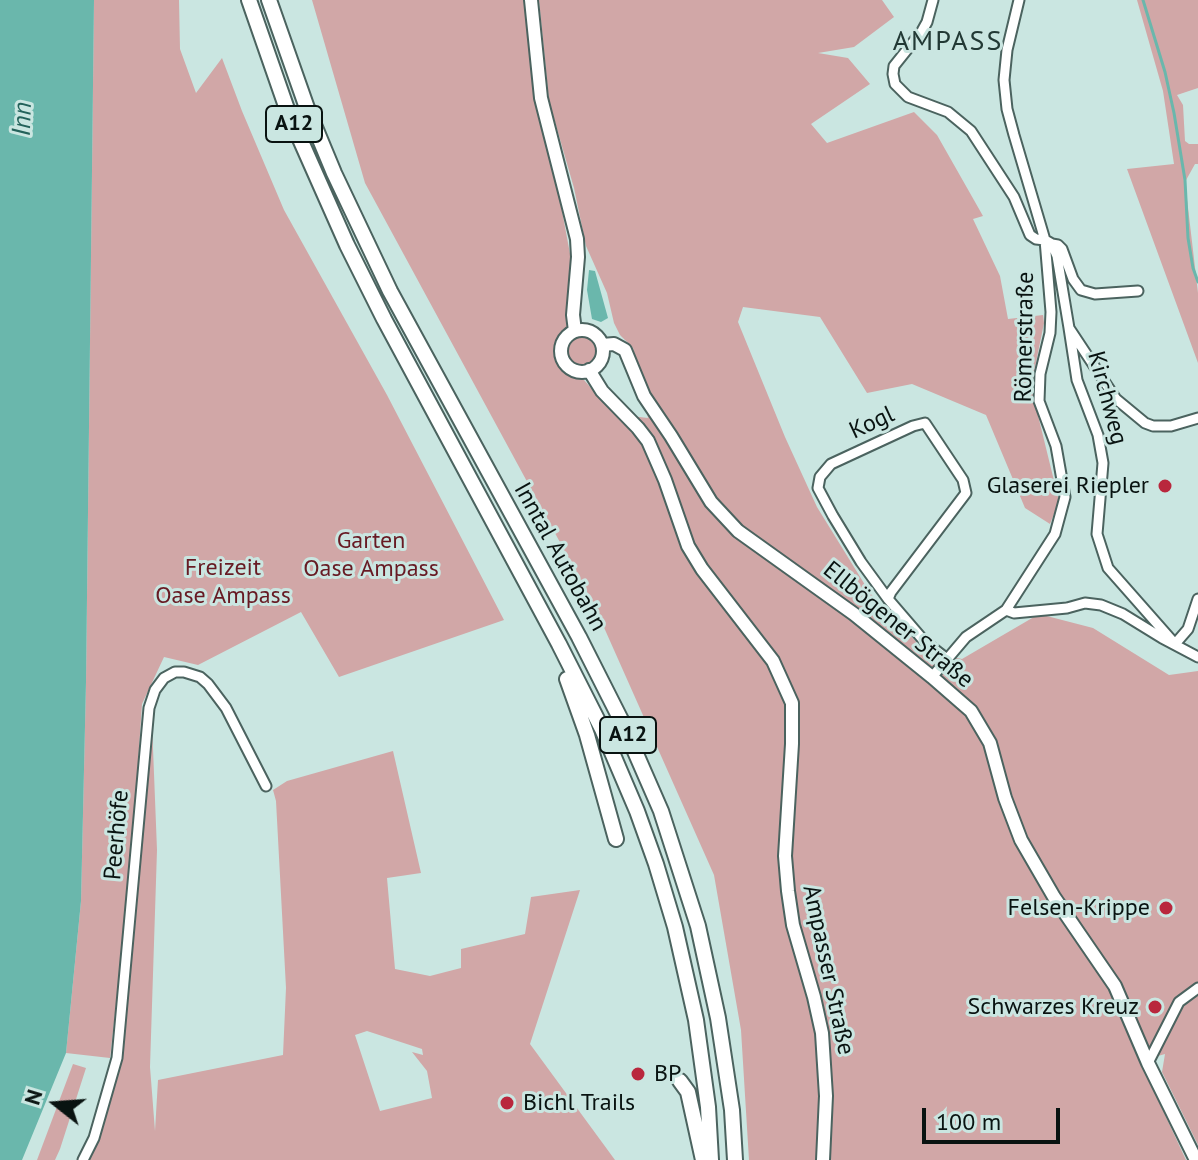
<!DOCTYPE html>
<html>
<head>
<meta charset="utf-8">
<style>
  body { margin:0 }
  #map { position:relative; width:1198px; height:1160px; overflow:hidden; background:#cae6e1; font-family:"PT Sans",sans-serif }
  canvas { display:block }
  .north { position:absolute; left:16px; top:1064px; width:80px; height:80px; -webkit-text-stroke:6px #cae6e1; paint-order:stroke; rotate:287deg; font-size:22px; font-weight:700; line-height:32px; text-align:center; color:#091311 }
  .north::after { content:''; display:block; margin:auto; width:28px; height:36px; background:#091311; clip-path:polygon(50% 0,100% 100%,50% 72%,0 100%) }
  .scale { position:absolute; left:922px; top:1108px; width:138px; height:36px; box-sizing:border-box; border:4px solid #091311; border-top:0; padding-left:10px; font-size:24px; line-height:28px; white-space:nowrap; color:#091311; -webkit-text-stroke:6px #cae6e1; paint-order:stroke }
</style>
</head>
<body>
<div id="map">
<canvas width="1198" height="1160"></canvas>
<div class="north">N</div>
<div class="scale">100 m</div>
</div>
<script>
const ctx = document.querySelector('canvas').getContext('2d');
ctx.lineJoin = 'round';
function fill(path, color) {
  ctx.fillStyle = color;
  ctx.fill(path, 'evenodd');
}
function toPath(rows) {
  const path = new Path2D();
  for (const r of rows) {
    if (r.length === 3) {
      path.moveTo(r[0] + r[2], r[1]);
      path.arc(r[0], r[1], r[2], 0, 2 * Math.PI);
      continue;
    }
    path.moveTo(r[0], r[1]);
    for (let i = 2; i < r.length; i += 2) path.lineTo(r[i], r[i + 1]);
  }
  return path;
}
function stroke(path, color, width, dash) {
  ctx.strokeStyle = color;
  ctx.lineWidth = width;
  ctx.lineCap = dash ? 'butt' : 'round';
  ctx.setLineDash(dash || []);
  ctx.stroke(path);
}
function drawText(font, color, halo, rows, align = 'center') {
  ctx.font = font + ' "PT Sans",sans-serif';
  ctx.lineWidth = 6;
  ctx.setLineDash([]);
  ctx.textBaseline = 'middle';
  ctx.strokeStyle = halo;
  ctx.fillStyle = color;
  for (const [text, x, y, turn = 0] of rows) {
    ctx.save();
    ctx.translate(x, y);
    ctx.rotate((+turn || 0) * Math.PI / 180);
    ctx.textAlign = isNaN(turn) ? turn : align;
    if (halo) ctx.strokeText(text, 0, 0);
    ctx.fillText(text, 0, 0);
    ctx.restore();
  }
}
const green = toPath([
  [94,0,179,0,180,49,196,93,222,58,242,111,284,210,387,395,504,620,339,677,301,612,198,665,164,657,142,704,131,869,110,1058,66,1053,81,901,86,682],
  [312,0,531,0,541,98,576,286,576,331,586,330,594,334,600,341,603,348,601,359,595,367,589,370,577,372,614,414,648,418,633,348,620,335,614,323,607,293,586,246,574,188,549,101,539,0,882,0,894,17,854,47,818,53,848,58,870,84,811,124,827,143,914,112,937,135,983,216,973,219,1000,276,1008,319,1043,315,1044,323,1031,387,1059,501,1050,524,1025,508,986,415,912,384,867,393,820,317,743,307,738,322,785,437,817,507,870,593,924,650,962,659,1039,614,1093,628,1169,675,1198,671,1198,1145,1162,1072,1165,1054,1140,1061,1186,1160,749,1160,741,1030,714,875,594,605,365,183],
  [1137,0,1198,0,1198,88,1177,95,1183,105,1185,141,1189,144,1198,144,1198,164,1195,164,1185,182,1198,293,1198,363,1127,169,1174,164,1163,91],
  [152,723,157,850,150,1067,155,1131,158,1080,283,1055,286,988,276,801,273,790,287,781,393,751,421,873,387,878,395,969,430,976,461,968,461,949,525,934,531,897,580,890,530,1044,615,1160,87,1160,121,1059],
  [367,1031,422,1049,423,1055,412,1052,427,1071,432,1098,380,1111,355,1035],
  [73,1064,86,1068,60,1149,55,1160,37,1160]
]);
const water = toPath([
  [0,0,94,0,86,682,81,901,66,1053,22,1160,0,1160],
  [589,270,595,271,608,318,601,322,592,319,587,290]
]);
const stream = toPath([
  [1143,0,1165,72,1174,113,1185,180,1188,238,1193,268,1198,282]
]);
const minor = toPath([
  [933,0,927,22,922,31,894,66,893,74,895,84,908,97,948,112,971,131,1014,197,1030,235,1036,239,1045,240],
  [1045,240,1052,244,1057,256,1069,328,1116,399,1145,423,1153,426,1171,426,1198,418],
  [1052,244,1058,245,1062,249,1073,279,1081,290,1095,294,1138,291],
  [1069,328,1077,380,1098,435,1103,463,1097,534,1108,568,1175,644],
  [888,599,891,592,966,493,963,480,925,423,913,426,831,464,820,477,818,488,833,516,861,562,888,599,925,642,947,659],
  [1006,610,1014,613,1067,608,1085,603,1101,605,1123,614,1162,638,1198,657],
  [1175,644,1188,629,1198,599],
  [932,677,966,637,1006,610,1055,534,1065,497,1056,446,1039,401,1040,374,1050,333,1051,312,1045,240,1014,135,1007,109,1004,80,1007,50,1019,0],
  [1148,1063,1179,1002,1198,988],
  [83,1160,94,1138,117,1058,149,708,155,690,164,678,175,672,184,672,200,677,208,684,226,708,266,786]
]);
const major = toPath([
  [531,0,541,98,577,239,578,257,573,315,575,331],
  [582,351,21],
  [602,345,614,344,625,350,644,396,671,436,711,502,738,531,854,614,932,677,971,711,990,743,1005,798,1021,840,1054,897,1115,986,1148,1063,1196,1160],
  [589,370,602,391,638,428,648,441,665,480,688,546,702,569,773,661,792,703,792,744,785,856,788,891,793,925,814,997,822,1033,826,1096,823,1160]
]);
const highway = toPath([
  [249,0,288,112,347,245,384,319,559,644,602,729,637,811,656,864,675,927,696,1020,708,1107,711,1160],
  [269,0,307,108,334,173,390,291,579,637,623,724,661,811,698,926,718,1018,732,1110,735,1160],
  [567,679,587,735,616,839],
  [680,1081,688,1092,703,1160]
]);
const markers = [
  [1165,486,8,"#b9273d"],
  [1166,908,8,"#b9273d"],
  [1155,1007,8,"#b9273d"],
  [638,1074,8,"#b9273d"],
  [507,1103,8,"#b9273d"]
];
const shields = [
  [294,124,56],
  [628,735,56]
];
const shieldNames = [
  ["A12",294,124],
  ["A12",628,735]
];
const streetNames = [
  ["Römerstraße",1025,337,-89],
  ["Kirchweg",1107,398,75],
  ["Kogl",872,423,-25],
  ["Inntal Autobahn",560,557,61],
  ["Ellbögener Straße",898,625,39],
  ["Peerhöfe",117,835,-85],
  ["Ampasser Straße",828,970,78]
];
const poiNames = [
  ["Glaserei Riepler",1149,486],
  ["Felsen-Krippe",1150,908],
  ["Schwarzes Kreuz",1139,1007],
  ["BP",654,1074,"left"],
  ["Bichl Trails",523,1103,"left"]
];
const parkNames = [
  ["Garten",371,541],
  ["Oase Ampass",371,569],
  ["Freizeit",223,568],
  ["Oase Ampass",223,596]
];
const waterNames = [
  ["Inn",23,119,-88]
];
const quarterNames = [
  ["AMPASS",948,42]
];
fill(green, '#d1a7a7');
fill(water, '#6ab7ac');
stroke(stream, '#6ab7ac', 3);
stroke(minor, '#4b635f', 13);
stroke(major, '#4b635f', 16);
stroke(highway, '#4b635f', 18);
stroke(minor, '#fff', 9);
stroke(major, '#fff', 12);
stroke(highway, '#fff', 14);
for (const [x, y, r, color] of markers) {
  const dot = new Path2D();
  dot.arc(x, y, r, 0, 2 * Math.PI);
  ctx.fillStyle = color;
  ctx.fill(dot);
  stroke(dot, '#cae6e1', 3);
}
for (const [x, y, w] of shields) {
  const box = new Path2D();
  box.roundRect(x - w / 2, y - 18, w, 36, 6);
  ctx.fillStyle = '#cae6e1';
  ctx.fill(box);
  stroke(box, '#091311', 2);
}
drawText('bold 22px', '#091311', null, shieldNames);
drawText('24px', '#091311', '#cae6e1', streetNames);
drawText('24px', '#091311', '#cae6e1', poiNames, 'right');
drawText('24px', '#671a23', '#cae6e1', parkNames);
drawText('italic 26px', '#23625a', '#cae6e1', waterNames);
ctx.letterSpacing = '2px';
drawText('28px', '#223935', '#cae6e1', quarterNames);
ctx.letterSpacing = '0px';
</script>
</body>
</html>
